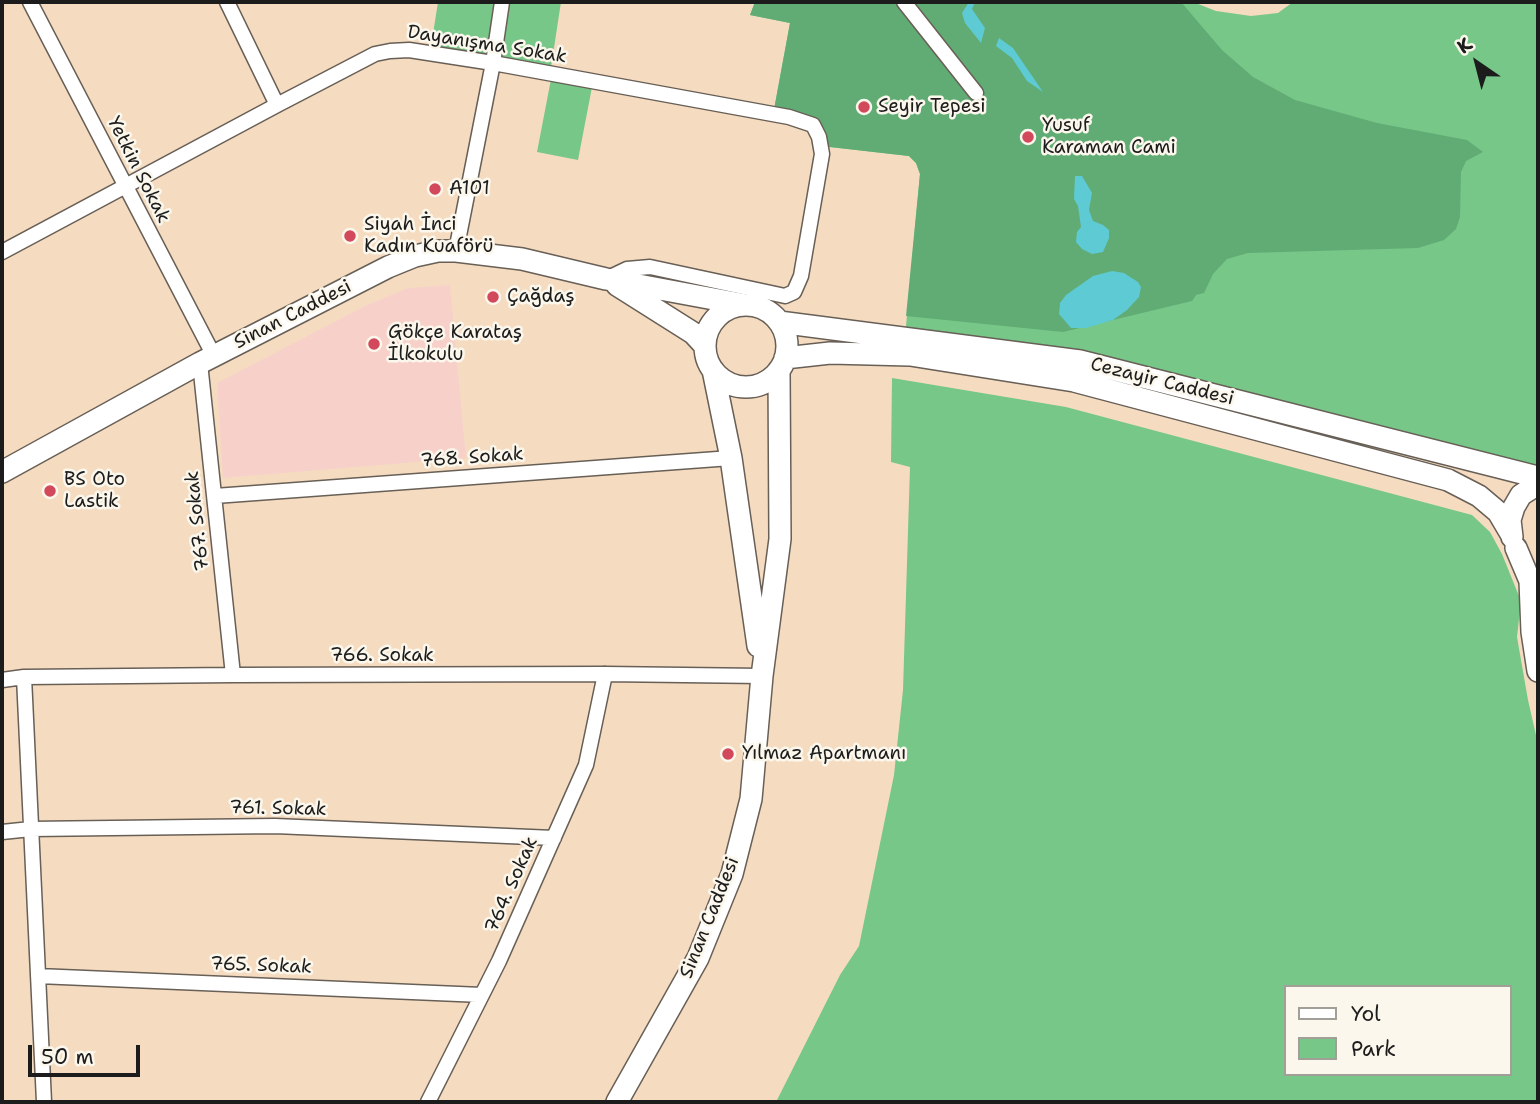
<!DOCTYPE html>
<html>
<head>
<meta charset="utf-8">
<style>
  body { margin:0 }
  #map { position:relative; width:1540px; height:1104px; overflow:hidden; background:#f5dcc1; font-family:"Shantell Sans",sans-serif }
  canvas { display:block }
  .frame { position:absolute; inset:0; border:4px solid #1c1c1c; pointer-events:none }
  .legend { position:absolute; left:1284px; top:985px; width:228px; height:91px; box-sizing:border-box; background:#fbf7ec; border:2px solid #a29f99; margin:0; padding:9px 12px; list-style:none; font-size:21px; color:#1c1c1c }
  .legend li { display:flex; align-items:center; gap:14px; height:35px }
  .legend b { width:35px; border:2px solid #a29f99 }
  .north { position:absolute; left:1442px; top:28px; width:70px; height:70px; -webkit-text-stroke:5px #fbf7ec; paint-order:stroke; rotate:325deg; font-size:19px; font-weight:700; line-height:28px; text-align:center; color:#1c1c1c }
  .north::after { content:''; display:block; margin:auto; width:24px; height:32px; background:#1c1c1c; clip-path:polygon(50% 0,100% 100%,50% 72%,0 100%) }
  .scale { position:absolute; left:28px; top:1045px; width:112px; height:32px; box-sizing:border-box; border:4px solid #1c1c1c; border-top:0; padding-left:9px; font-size:21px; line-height:24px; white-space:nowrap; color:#1c1c1c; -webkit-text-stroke:5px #fbf7ec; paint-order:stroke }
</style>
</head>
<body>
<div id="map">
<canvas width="1540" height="1104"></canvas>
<div class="frame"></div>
<ul class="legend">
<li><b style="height:9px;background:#fff"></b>Yol</li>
<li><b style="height:19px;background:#77c788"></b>Park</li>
</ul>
<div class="north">K</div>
<div class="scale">50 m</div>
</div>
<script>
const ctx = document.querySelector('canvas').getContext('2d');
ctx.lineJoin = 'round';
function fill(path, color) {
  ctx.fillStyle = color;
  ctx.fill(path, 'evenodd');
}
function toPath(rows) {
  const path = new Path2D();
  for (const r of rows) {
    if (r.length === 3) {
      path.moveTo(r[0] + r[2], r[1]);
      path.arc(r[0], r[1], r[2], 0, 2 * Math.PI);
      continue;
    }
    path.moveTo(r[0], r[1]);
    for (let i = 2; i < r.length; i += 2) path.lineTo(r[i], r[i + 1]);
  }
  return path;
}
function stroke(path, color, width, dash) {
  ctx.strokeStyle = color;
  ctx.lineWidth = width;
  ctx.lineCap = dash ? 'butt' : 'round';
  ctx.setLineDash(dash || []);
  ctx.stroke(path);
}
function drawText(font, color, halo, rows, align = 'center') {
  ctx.font = font + ' "Shantell Sans",sans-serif';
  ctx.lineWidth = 5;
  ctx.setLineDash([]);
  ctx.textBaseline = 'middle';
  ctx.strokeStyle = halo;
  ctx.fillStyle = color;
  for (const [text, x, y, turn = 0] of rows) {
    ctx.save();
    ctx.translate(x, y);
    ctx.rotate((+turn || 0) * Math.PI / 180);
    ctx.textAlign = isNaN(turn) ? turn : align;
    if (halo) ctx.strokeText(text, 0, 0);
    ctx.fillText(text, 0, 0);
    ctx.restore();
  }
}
const built = toPath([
  [450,285,466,458,223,478,217,383,367,305,408,288]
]);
const green = toPath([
  [438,2,561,2,550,74,430,53],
  [755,2,1193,2,1216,11,1251,16,1278,13,1293,2,1538,2,1538,477,1080,361,905,337,920,174,916,163,909,156,821,146,813,125,773,115,790,23,750,15],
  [552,74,593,82,578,160,537,152],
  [892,378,1066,407,1472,515,1490,532,1502,554,1521,601,1517,637,1528,700,1538,744,1538,1102,776,1102,840,975,859,946,894,775,903,690,910,467,891,462],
  [1286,987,1510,987,1510,1074,1286,1074]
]);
const forest = toPath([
  [755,2,1181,2,1222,50,1253,77,1295,100,1377,123,1467,140,1483,152,1466,161,1461,172,1460,217,1456,229,1444,240,1418,248,1248,253,1227,259,1213,274,1204,293,1196,295,1192,301,1063,332,906,316,920,174,916,163,909,156,821,146,813,125,773,115,790,23,750,15]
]);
const water = toPath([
  [969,2,975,2,972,9,985,28,981,43,965,23,962,13],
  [999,38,1013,48,1043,92,1027,81,1012,58,996,46],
  [1075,176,1082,176,1092,193,1089,210,1093,221,1103,225,1109,230,1109,238,1103,252,1092,254,1082,249,1076,242,1077,232,1081,227,1078,206,1074,199],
  [1112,271,1124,273,1138,282,1141,287,1139,297,1127,310,1113,320,1086,328,1071,328,1059,314,1060,303,1066,295,1093,276]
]);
const minor = toPath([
  [30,2,214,356],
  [227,2,277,105],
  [904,2,976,93],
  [456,251,493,63,502,2],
  [2,252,277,105,375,54,390,51,409,50,493,63,789,117,813,125,819,137,822,154,801,276,794,292,785,296,650,267,627,269,606,279],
  [200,363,233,675],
  [215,496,731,458],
  [24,677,44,1102],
  [2,680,24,677,233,675,605,674,762,676],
  [2,832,31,829,275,826,554,838],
  [38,976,482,995],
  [428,1102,499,961,586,765,605,674]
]);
const secondary = toPath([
  [617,285,693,333,705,346],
  [746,346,41],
  [779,322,1080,361,1538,477],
  [785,358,830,353,910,355,1074,381,1448,480,1479,496,1498,512,1511,534],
  [713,370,731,458,758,646],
  [2,472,200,363,388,267,415,256,438,251,456,251,522,259,606,279,746,305],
  [1512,537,1510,520,1514,507,1521,495,1538,484],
  [1516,548,1530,581,1532,632,1538,671],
  [617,1102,698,958,732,874,751,799,762,676,780,539,779,370]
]);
const markers = [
  [864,107,7,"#d1495b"],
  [1028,137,7,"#d1495b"],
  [435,189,7,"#d1495b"],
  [350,236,7,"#d1495b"],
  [493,297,7,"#d1495b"],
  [374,344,7,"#d1495b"],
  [50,491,7,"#d1495b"],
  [728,754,7,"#d1495b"]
];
const streetNames = [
  ["Dayanışma Sokak",487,45,9],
  ["Yetkin Sokak",138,170,63],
  ["Sinan Caddesi",293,315,-27],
  ["Cezayir Caddesi",1162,382,14],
  ["768. Sokak",472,458,-4],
  ["767. Sokak",198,521,-96],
  ["766. Sokak",382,656],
  ["761. Sokak",278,809,1],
  ["764. Sokak",512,885,-66],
  ["Sinan Caddesi",710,918,-68],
  ["765. Sokak",261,966,2]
];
const poiNames = [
  ["Seyir Tepesi",878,107],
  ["Yusuf",1042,126],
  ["Karaman Cami",1042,148],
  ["A101",449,189],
  ["Siyah İnci",364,225],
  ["Kadın Kuaförü",364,247],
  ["Çağdaş",507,297],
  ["Gökçe Karataş",388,333],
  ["İlkokulu",388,355],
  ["BS Oto",64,480],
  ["Lastik",64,502],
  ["Yılmaz Apartmanı",742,754]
];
fill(built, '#f7d1c9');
fill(green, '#77c788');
fill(forest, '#61ac74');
fill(water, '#5dcad4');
stroke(minor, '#685f56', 17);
stroke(secondary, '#685f56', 24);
stroke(minor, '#fff', 14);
stroke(secondary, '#fff', 21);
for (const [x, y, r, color] of markers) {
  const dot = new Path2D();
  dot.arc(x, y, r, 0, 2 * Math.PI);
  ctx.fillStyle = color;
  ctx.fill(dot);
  stroke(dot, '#fbf7ec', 2.5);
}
drawText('19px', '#1c1c1c', '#fbf7ec', streetNames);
drawText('19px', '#1c1c1c', '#fbf7ec', poiNames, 'left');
</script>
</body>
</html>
